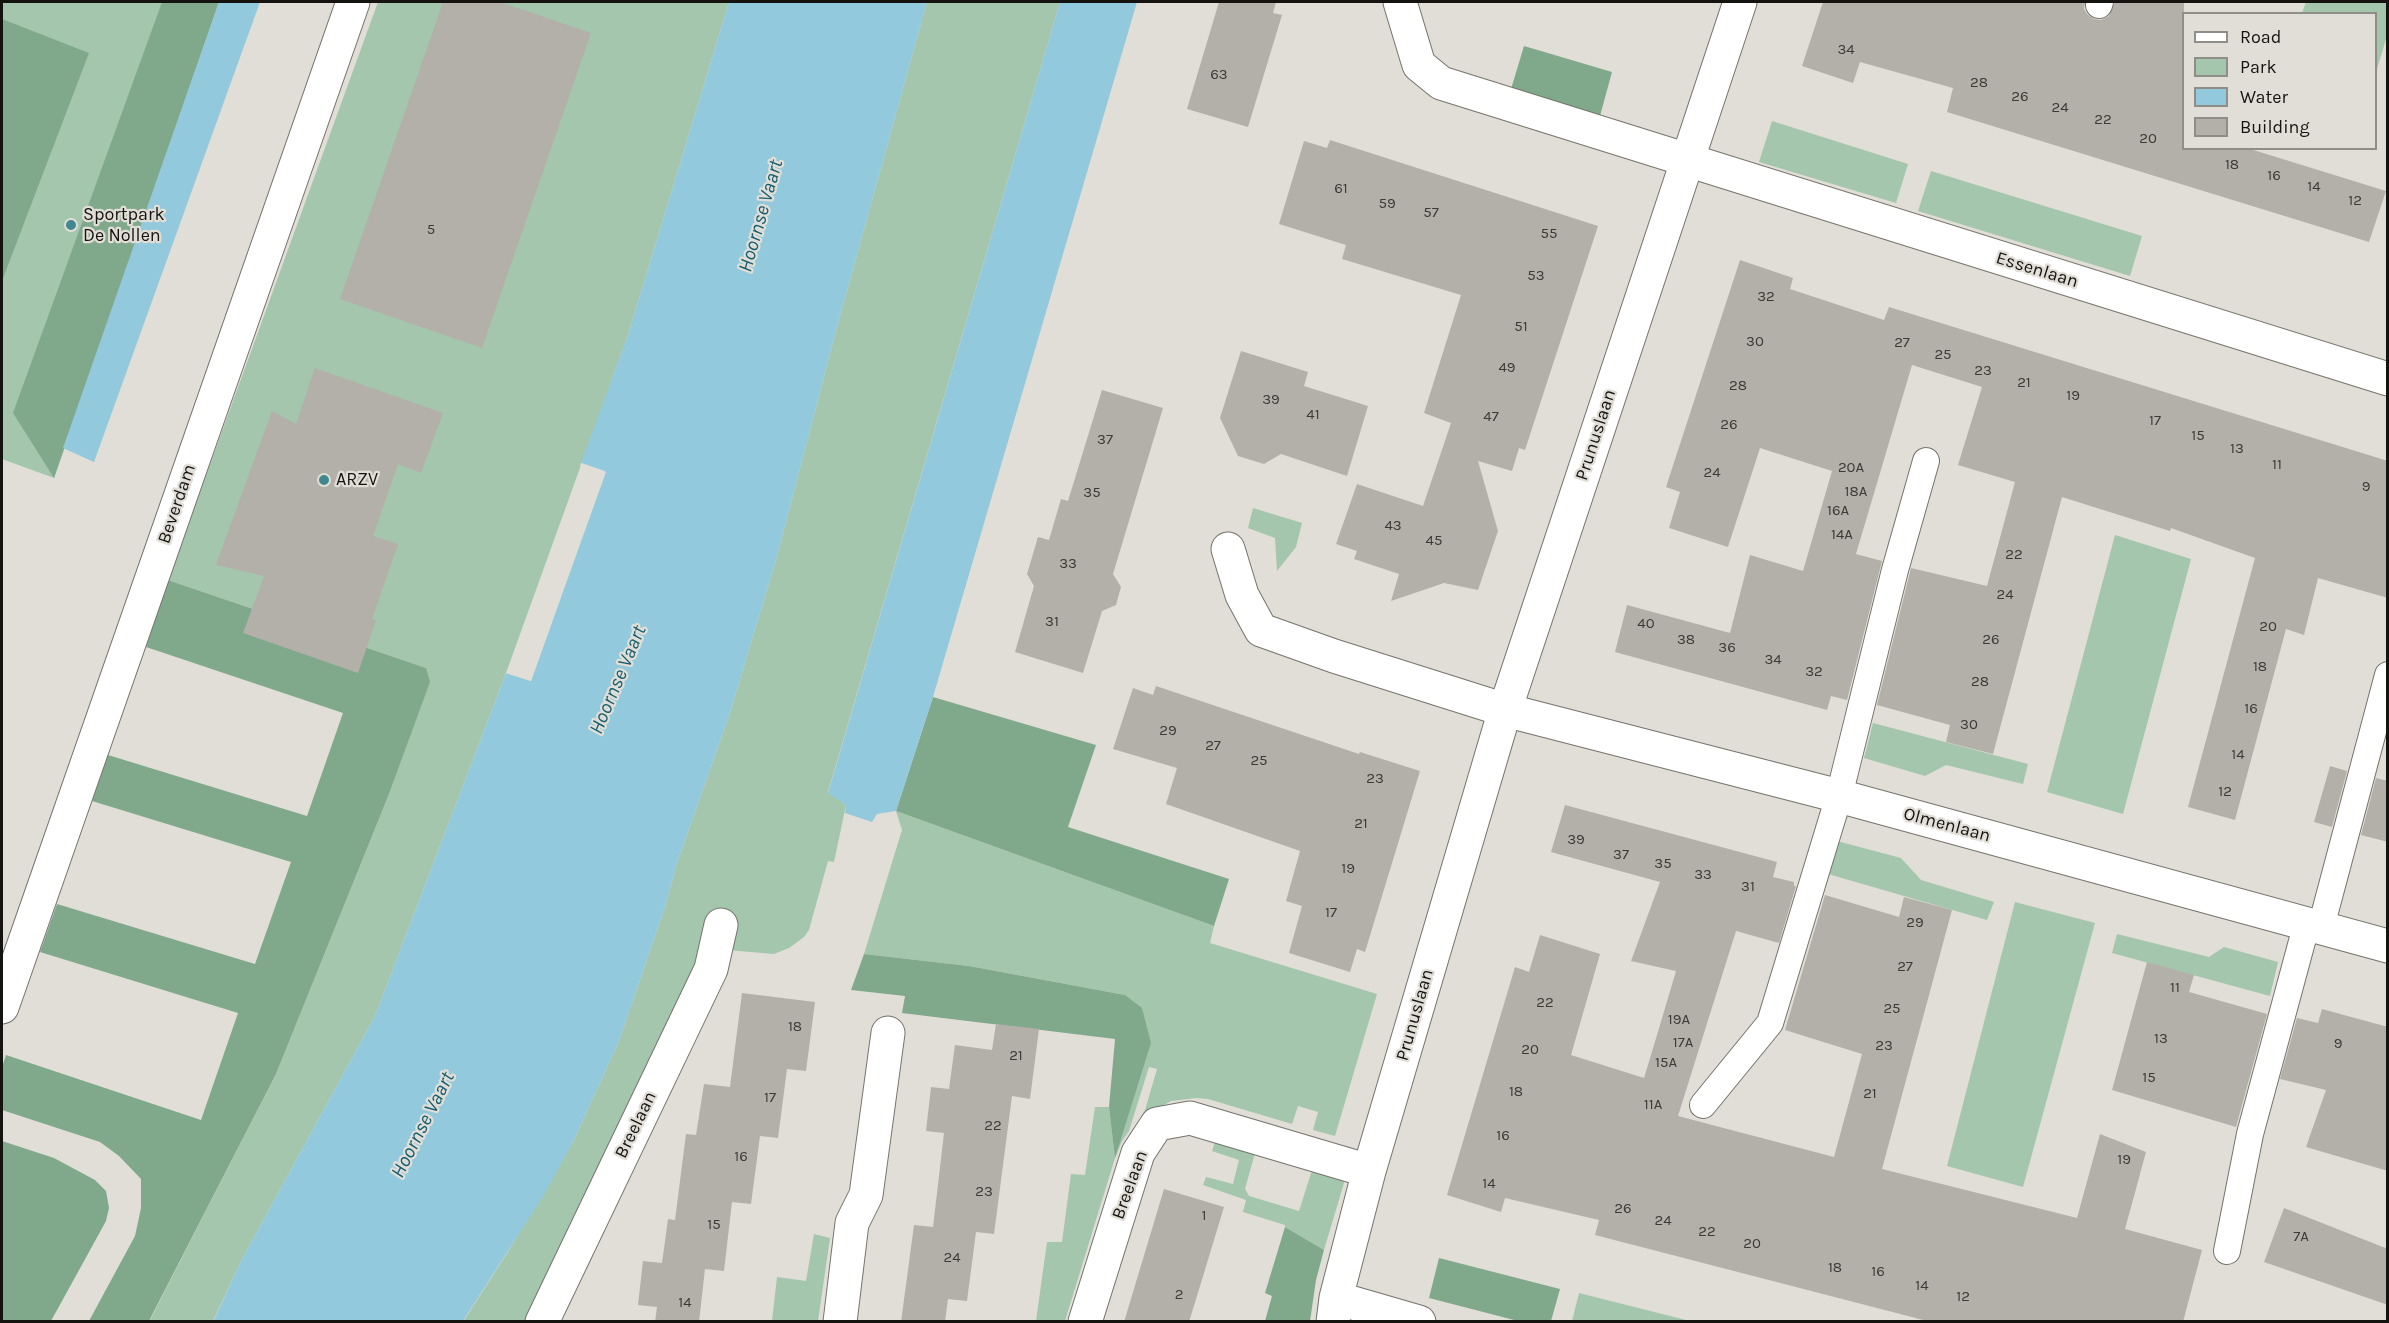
<!DOCTYPE html>
<html>
<head>
<meta charset="utf-8">
<style>
  body { margin:0 }
  #map { position:relative; width:2389px; height:1323px; overflow:hidden; background:#e0ded6; font-family:Karla,sans-serif }
  canvas { display:block }
  .frame { position:absolute; inset:0; border:3px solid #141310; pointer-events:none }
  .legend { position:absolute; left:2182px; top:12px; width:195px; height:138px; box-sizing:border-box; background:#e0ded6; border:2px solid #8e8d87; margin:0; padding:8px 10px; list-style:none; font-size:18px; color:#141310 }
  .legend li { display:flex; align-items:center; gap:12px; height:30px }
  .legend b { width:30px; border:2px solid #8e8d87 }
</style>
</head>
<body>
<div id="map">
<canvas width="2389" height="1323"></canvas>
<div class="frame"></div>
<ul class="legend">
<li><b style="height:8px;background:#fff"></b>Road</li>
<li><b style="height:16px;background:#a4c6ad"></b>Park</li>
<li><b style="height:16px;background:#93c9dc"></b>Water</li>
<li><b style="height:16px;background:#b2b0a9"></b>Building</li>
</ul>
</div>
<script>
const ctx = document.querySelector('canvas').getContext('2d');
ctx.lineJoin = 'round';
function fill(path, color) {
  ctx.fillStyle = color;
  ctx.fill(path, 'evenodd');
}
function toPath(rows) {
  const path = new Path2D();
  for (const r of rows) {
    path.moveTo(r[0], r[1]);
    for (let i = 2; i < r.length; i += 2) path.lineTo(r[i], r[i + 1]);
  }
  return path;
}
function stroke(path, color, width, dash) {
  ctx.strokeStyle = color;
  ctx.lineWidth = width;
  ctx.lineCap = dash ? 'butt' : 'round';
  ctx.setLineDash(dash || []);
  ctx.stroke(path);
}
function drawText(font, color, halo, rows, align = 'center') {
  ctx.font = font + ' Karla,sans-serif';
  ctx.lineWidth = 4.5;
  ctx.setLineDash([]);
  ctx.textBaseline = 'middle';
  ctx.strokeStyle = halo;
  ctx.fillStyle = color;
  for (const [text, x, y, turn = 0] of rows) {
    ctx.save();
    ctx.translate(x, y);
    ctx.rotate((+turn || 0) * Math.PI / 180);
    ctx.textAlign = isNaN(turn) ? turn : align;
    if (halo) ctx.strokeText(text, 0, 0);
    ctx.fillText(text, 0, 0);
    ctx.restore();
  }
}
const green = toPath([
  [2,2,219,2,54,478,2,459],
  [378,2,729,2,628,335,506,673,375,1016,241,1261,213,1321,149,1322,276,1074,387,799,426,668,168,580],
  [927,2,1060,2,828,792,846,805,834,862,828,861,809,930,804,937,789,948,774,954,727,950,692,984,527,1321,463,1322,509,1250,573,1142,619,1041,664,910,678,860,729,716,776,560,837,327],
  [2306,2,2387,2,2387,36,2376,72,2376,14,2302,13],
  [1772,121,1908,164,1896,203,1759,162],
  [1931,171,2142,236,2130,276,1918,211],
  [1253,508,1302,523,1296,547,1277,571,1275,538,1248,528],
  [2115,535,2191,559,2123,814,2047,792],
  [1873,723,2028,764,2023,784,1946,765,1925,776,1864,758],
  [896,811,1214,926,1210,943,1377,994,1335,1136,1313,1130,1318,1112,1298,1106,1292,1124,1208,1099,1196,1098,1171,1101,1143,1117,1157,1069,1149,1067,1129,1131,1122,1141,1115,1158,1065,1321,1036,1321,1047,1242,1062,1242,1071,1174,1085,1175,1095,1107,1109,1107,1115,1156,1150,1043,1125,995,969,966,864,954,902,830],
  [1837,841,1901,858,1921,880,1994,902,1987,920,1828,874],
  [2015,902,2095,923,2023,1187,1947,1166],
  [2117,934,2209,957,2224,947,2278,962,2270,996,2112,953],
  [1215,1142,1255,1153,1245,1189,1249,1196,1299,1211,1313,1167,1343,1179,1344,1183,1324,1250,1285,1227,1285,1225,1243,1212,1246,1200,1203,1185,1206,1177,1233,1184,1239,1160,1212,1151],
  [814,1234,830,1238,818,1321,772,1321,777,1277,806,1281],
  [1579,1293,1690,1321,1572,1321]
]);
const forest = toPath([
  [162,2,219,2,54,478,13,413],
  [2,19,89,53,2,281],
  [1524,46,1612,72,1600,116,1511,89],
  [168,580,426,668,430,682,387,799,276,1074,149,1321,89,1321,135,1236,141,1208,141,1179,119,1156,100,1142,2,1110,2,1067,6,1055,201,1120,238,1013,40,952,57,904,255,964,291,862,92,801,108,755,307,816,343,713,146,647],
  [933,697,1096,745,1068,827,1229,879,1214,926,896,811],
  [864,954,969,966,1125,995,1142,1008,1151,1043,1115,1158,1109,1107,1115,1039,902,1013,905,996,851,990],
  [2,1141,54,1158,95,1180,106,1191,109,1208,106,1221,51,1321,2,1321],
  [1285,1227,1324,1250,1316,1280,1310,1321,1265,1321,1272,1296,1265,1293],
  [1439,1258,1560,1289,1551,1321,1518,1321,1429,1298]
]);
const water = toPath([
  [219,2,260,2,94,462,63,448],
  [729,2,927,2,837,327,776,560,729,716,678,860,664,910,619,1041,573,1142,542,1198,463,1321,213,1322,241,1261,375,1016,506,673,531,681,606,472,581,463,628,335],
  [1060,2,1137,2,933,697,896,811,877,814,872,822,845,813,846,805,828,793]
]);
const pier = toPath([
  [581,463,605,471,531,681,506,673,507,670,529,678,602,473,580,466]
]);
const building = toPath([
  [443,2,500,2,591,33,482,348,340,299],
  [1219,2,1276,2,1273,13,1282,15,1248,127,1187,109],
  [1823,2,2085,2,2084,9,2088,15,2094,19,2101,20,2109,16,2115,2,2184,2,2184,148,2247,148,2386,191,2369,242,1947,112,1953,88,1860,62,1853,83,1802,66],
  [1330,140,1598,226,1525,450,1519,448,1512,471,1478,461,1498,531,1478,590,1444,583,1391,601,1399,574,1354,559,1357,551,1336,544,1357,484,1423,506,1451,423,1424,413,1461,295,1342,259,1346,245,1279,224,1304,141,1327,148],
  [1740,260,1793,278,1790,289,1884,320,1889,307,2388,461,2388,598,2318,578,2304,635,2286,629,2235,820,2188,807,2255,558,2171,528,2170,531,2062,497,1993,754,1946,742,1950,725,1877,705,1911,568,1987,586,2015,482,1958,465,1982,387,1912,365,1856,554,1882,561,1847,700,1831,696,1827,710,1615,652,1627,605,1730,633,1750,555,1803,571,1832,471,1760,448,1728,547,1669,528,1680,492,1666,487],
  [1241,351,1308,372,1304,386,1368,406,1347,476,1281,454,1264,464,1238,456,1220,418],
  [315,368,443,413,421,473,398,464,373,536,398,544,372,619,376,620,358,673,243,633,264,576,216,565,272,411,296,424],
  [1102,390,1163,408,1113,574,1121,587,1116,605,1102,611,1083,673,1015,652,1034,586,1027,574,1038,537,1049,540,1061,499,1068,501],
  [1156,686,1359,754,1360,752,1420,771,1365,952,1357,949,1350,972,1289,953,1302,906,1286,901,1300,851,1166,804,1177,768,1113,749,1133,688,1153,695],
  [2330,766,2347,771,2332,827,2314,822],
  [2376,778,2388,781,2388,842,2361,835],
  [1565,805,1777,862,1773,877,1794,882,1794,886,1796,886,1779,943,1736,931,1678,1116,1834,1157,1862,1054,1785,1030,1825,895,1899,917,1904,897,1952,910,1882,1169,2077,1218,2100,1134,2146,1152,2125,1229,2202,1250,2183,1322,1931,1322,1595,1235,1599,1220,1505,1198,1501,1212,1447,1195,1515,967,1529,972,1540,935,1600,954,1571,1055,1644,1078,1660,1025,1676,971,1631,961,1660,882,1551,852],
  [2147,962,2194,975,2189,992,2267,1014,2236,1127,2112,1090],
  [742,993,815,1002,806,1071,787,1069,778,1138,760,1136,751,1204,732,1202,724,1271,705,1269,699,1322,655,1322,657,1307,638,1305,643,1261,662,1263,668,1219,675,1220,686,1134,696,1135,704,1084,730,1087],
  [2322,1009,2388,1027,2388,1171,2306,1147,2326,1090,2280,1079,2297,1018,2318,1023],
  [996,1024,1039,1029,1030,1099,1012,1096,994,1234,976,1232,967,1301,948,1299,945,1322,901,1322,914,1225,933,1227,944,1133,926,1131,931,1087,949,1089,955,1045,992,1050],
  [1164,1189,1224,1207,1204,1273,1189,1322,1124,1322],
  [2284,1208,2388,1249,2388,1305,2264,1262]
]);
const service = toPath([
  [2099,5,2100,2],
  [2321,927,2388,675],
  [1703,1105,1770,1023,1839,796,1895,570,1926,461],
  [2227,1251,2250,1134,2307,923]
]);
const minor = toPath([
  [1400,2,1419,65,1441,83,2388,379],
  [1228,549,1242,595,1261,630,1334,656,1505,710,1839,796,2388,946],
  [2,1007,353,2],
  [1336,1298,1419,1322],
  [542,1322,711,969,721,925],
  [840,1322,852,1223,866,1195,888,1033],
  [1085,1322,1138,1153,1157,1124,1190,1118,1369,1171],
  [1333,1322,1336,1298,1369,1171,1505,710,1740,2]
]);
const markers = [
  [71,225,6,"#40878f"],
  [324,480,6,"#40878f"]
];
const numberNames = [
  ["34",1846,50],
  ["63",1219,75],
  ["28",1979,83],
  ["26",2020,97],
  ["24",2060,108],
  ["22",2103,120],
  ["20",2148,139],
  ["18",2232,165],
  ["16",2274,176],
  ["14",2314,187],
  ["61",1341,189],
  ["12",2355,201],
  ["59",1387,204],
  ["57",1431,213],
  ["5",431,230],
  ["55",1549,234],
  ["53",1536,276],
  ["32",1766,297],
  ["51",1521,327],
  ["30",1755,342],
  ["27",1902,343],
  ["25",1943,355],
  ["49",1507,368],
  ["23",1983,371],
  ["21",2024,383],
  ["28",1738,386],
  ["19",2073,396],
  ["39",1271,400],
  ["41",1313,415],
  ["47",1491,417],
  ["17",2155,421],
  ["26",1729,425],
  ["15",2198,436],
  ["37",1105,440],
  ["13",2237,449],
  ["11",2277,465],
  ["20A",1851,468],
  ["24",1712,473],
  ["9",2366,487],
  ["18A",1856,492],
  ["35",1092,493],
  ["16A",1838,511],
  ["43",1393,526],
  ["14A",1842,535],
  ["45",1434,541],
  ["22",2014,555],
  ["33",1068,564],
  ["24",2005,595],
  ["31",1052,622],
  ["40",1646,624],
  ["20",2268,627],
  ["38",1686,640],
  ["26",1991,640],
  ["36",1727,648],
  ["34",1773,660],
  ["18",2260,667],
  ["32",1814,672],
  ["28",1980,682],
  ["16",2251,709],
  ["30",1969,725],
  ["29",1168,731],
  ["27",1213,746],
  ["14",2238,755],
  ["25",1259,761],
  ["23",1375,779],
  ["12",2225,792],
  ["21",1361,824],
  ["39",1576,840],
  ["37",1621,855],
  ["35",1663,864],
  ["19",1348,869],
  ["33",1703,875],
  ["31",1748,887],
  ["17",1331,913],
  ["29",1915,923],
  ["27",1905,967],
  ["11",2175,988],
  ["22",1545,1003],
  ["25",1892,1009],
  ["19A",1679,1020],
  ["18",795,1027],
  ["13",2161,1039],
  ["17A",1683,1043],
  ["9",2338,1044],
  ["23",1884,1046],
  ["20",1530,1050],
  ["21",1016,1056],
  ["15A",1666,1063],
  ["15",2149,1078],
  ["18",1516,1092],
  ["21",1870,1094],
  ["17",770,1098],
  ["11A",1653,1105],
  ["22",993,1126],
  ["16",1503,1136],
  ["16",741,1157],
  ["19",2124,1160],
  ["14",1489,1184],
  ["23",984,1192],
  ["26",1623,1209],
  ["1",1204,1216],
  ["24",1663,1221],
  ["15",714,1225],
  ["22",1707,1232],
  ["7A",2301,1237],
  ["20",1752,1244],
  ["24",952,1258],
  ["18",1835,1268],
  ["16",1878,1272],
  ["14",1922,1286],
  ["2",1179,1295],
  ["12",1963,1297],
  ["14",685,1303]
];
const poiNames = [
  ["Sportpark",83,215],
  ["De Nollen",83,236],
  ["ARZV",336,480]
];
const streetNames = [
  ["Essenlaan",2037,270,17],
  ["Prunuslaan",1596,435,-72],
  ["Beverdam",177,504,-71],
  ["Olmenlaan",1947,825,15],
  ["Prunuslaan",1415,1015,-74],
  ["Breelaan",636,1125,-64],
  ["Breelaan",1130,1185,-70]
];
const waterNames = [
  ["Hoornse Vaart",761,216,-74],
  ["Hoornse Vaart",618,680,-67],
  ["Hoornse Vaart",423,1125,-63]
];
fill(green, '#a4c6ad');
fill(forest, '#80a98c');
fill(water, '#93c9dc');
fill(pier, '#e0ded6');
fill(building, '#b2b0a9');
stroke(service, '#75736c', 28);
stroke(minor, '#75736c', 35);
stroke(service, '#fff', 26);
stroke(minor, '#fff', 33);
for (const [x, y, r, color] of markers) {
  const dot = new Path2D();
  dot.arc(x, y, r, 0, 2 * Math.PI);
  ctx.fillStyle = color;
  ctx.fill(dot);
  stroke(dot, '#e0ded6', 2);
}
drawText('15px', '#3c3a36', null, numberNames);
drawText('18px', '#141310', '#e0ded6', poiNames, 'left');
drawText('18px', '#141310', '#e0ded6', streetNames);
drawText('italic 20px', '#165d70', '#e0ded6', waterNames);
</script>
</body>
</html>
